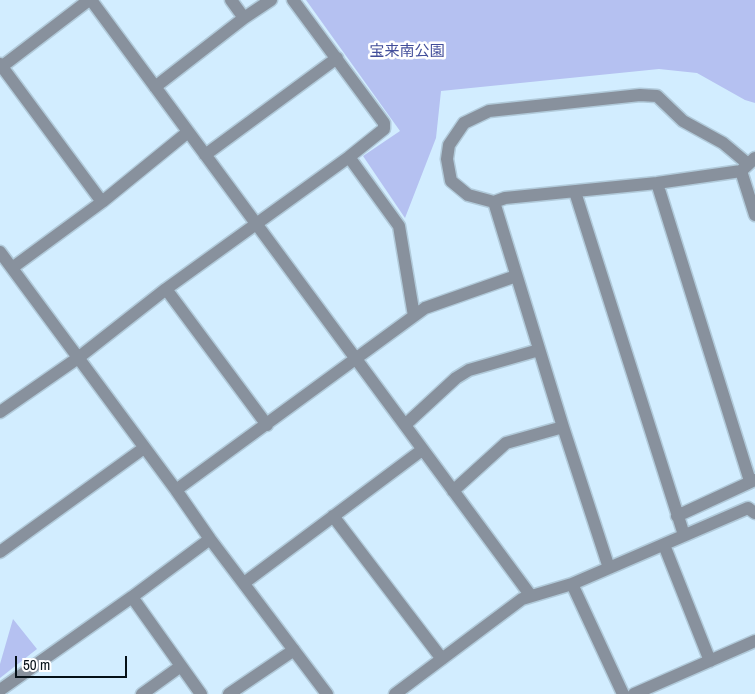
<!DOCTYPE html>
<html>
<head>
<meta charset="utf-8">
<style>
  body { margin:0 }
  #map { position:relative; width:755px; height:694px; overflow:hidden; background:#d2edff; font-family:"Archivo Narrow",sans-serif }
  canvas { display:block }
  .scale { position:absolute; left:15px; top:656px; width:112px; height:22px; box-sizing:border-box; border:2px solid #051017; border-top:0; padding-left:6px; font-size:15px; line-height:18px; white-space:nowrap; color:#051017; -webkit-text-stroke:4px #fff; paint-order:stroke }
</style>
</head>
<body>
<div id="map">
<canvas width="755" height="694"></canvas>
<div class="scale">50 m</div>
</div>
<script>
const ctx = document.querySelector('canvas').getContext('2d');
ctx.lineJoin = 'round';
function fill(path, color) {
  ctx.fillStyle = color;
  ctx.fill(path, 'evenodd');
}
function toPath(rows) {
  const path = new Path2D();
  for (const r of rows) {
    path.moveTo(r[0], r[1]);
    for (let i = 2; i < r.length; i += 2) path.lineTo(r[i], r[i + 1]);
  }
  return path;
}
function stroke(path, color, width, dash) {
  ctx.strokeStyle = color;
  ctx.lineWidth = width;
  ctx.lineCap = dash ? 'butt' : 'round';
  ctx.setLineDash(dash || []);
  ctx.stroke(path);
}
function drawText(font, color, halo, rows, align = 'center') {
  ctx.font = font + ' "Archivo Narrow","Noto Sans JP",sans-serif';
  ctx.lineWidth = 5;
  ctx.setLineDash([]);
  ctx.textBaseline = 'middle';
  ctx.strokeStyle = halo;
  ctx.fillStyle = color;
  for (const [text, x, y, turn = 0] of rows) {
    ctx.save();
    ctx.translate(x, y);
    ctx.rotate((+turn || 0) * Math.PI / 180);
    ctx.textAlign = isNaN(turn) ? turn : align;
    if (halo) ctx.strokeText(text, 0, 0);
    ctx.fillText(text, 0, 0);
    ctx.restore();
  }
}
const green = toPath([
  [306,0,755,0,755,103,745,100,697,73,659,69,441,91,436,138,405,218,363,156,400,131],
  [13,619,37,649,0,678,0,664]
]);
const minor = toPath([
  [91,0,531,596],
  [231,0,244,18],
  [0,64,102,202],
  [0,68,89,0],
  [155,87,244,18,271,0],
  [205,155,337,58],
  [349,157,399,226,414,316],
  [748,164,723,143,683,121,657,96,640,95,489,111,464,123,449,145,447,159,451,181,468,195,494,202,505,198,657,183,741,171,755,158],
  [741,171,755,215],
  [657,183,750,481],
  [575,192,684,535],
  [494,202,563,427,609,568],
  [0,252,176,490,210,539,327,694],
  [12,268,102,202,188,132],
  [166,289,267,425],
  [0,412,78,358,166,289,349,157,384,129,384,123,293,0],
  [405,425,456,378,469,370,539,350],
  [176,490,425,308,516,276],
  [453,491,506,443,563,427],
  [333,516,442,659],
  [677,516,755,480],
  [664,545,710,661],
  [0,552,144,448],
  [244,583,422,450],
  [572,584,623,694],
  [132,597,201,694],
  [0,690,132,597,210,539],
  [142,694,181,666],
  [229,694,294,650],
  [395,694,522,599,572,584,748,508,755,513],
  [634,694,755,641]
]);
const parkNames = [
  ["宝来南公園",407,52]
];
fill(green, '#b5c1f1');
stroke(minor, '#b1cada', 15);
stroke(minor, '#88919d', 12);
drawText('15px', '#424e9a', '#fff', parkNames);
</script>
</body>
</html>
